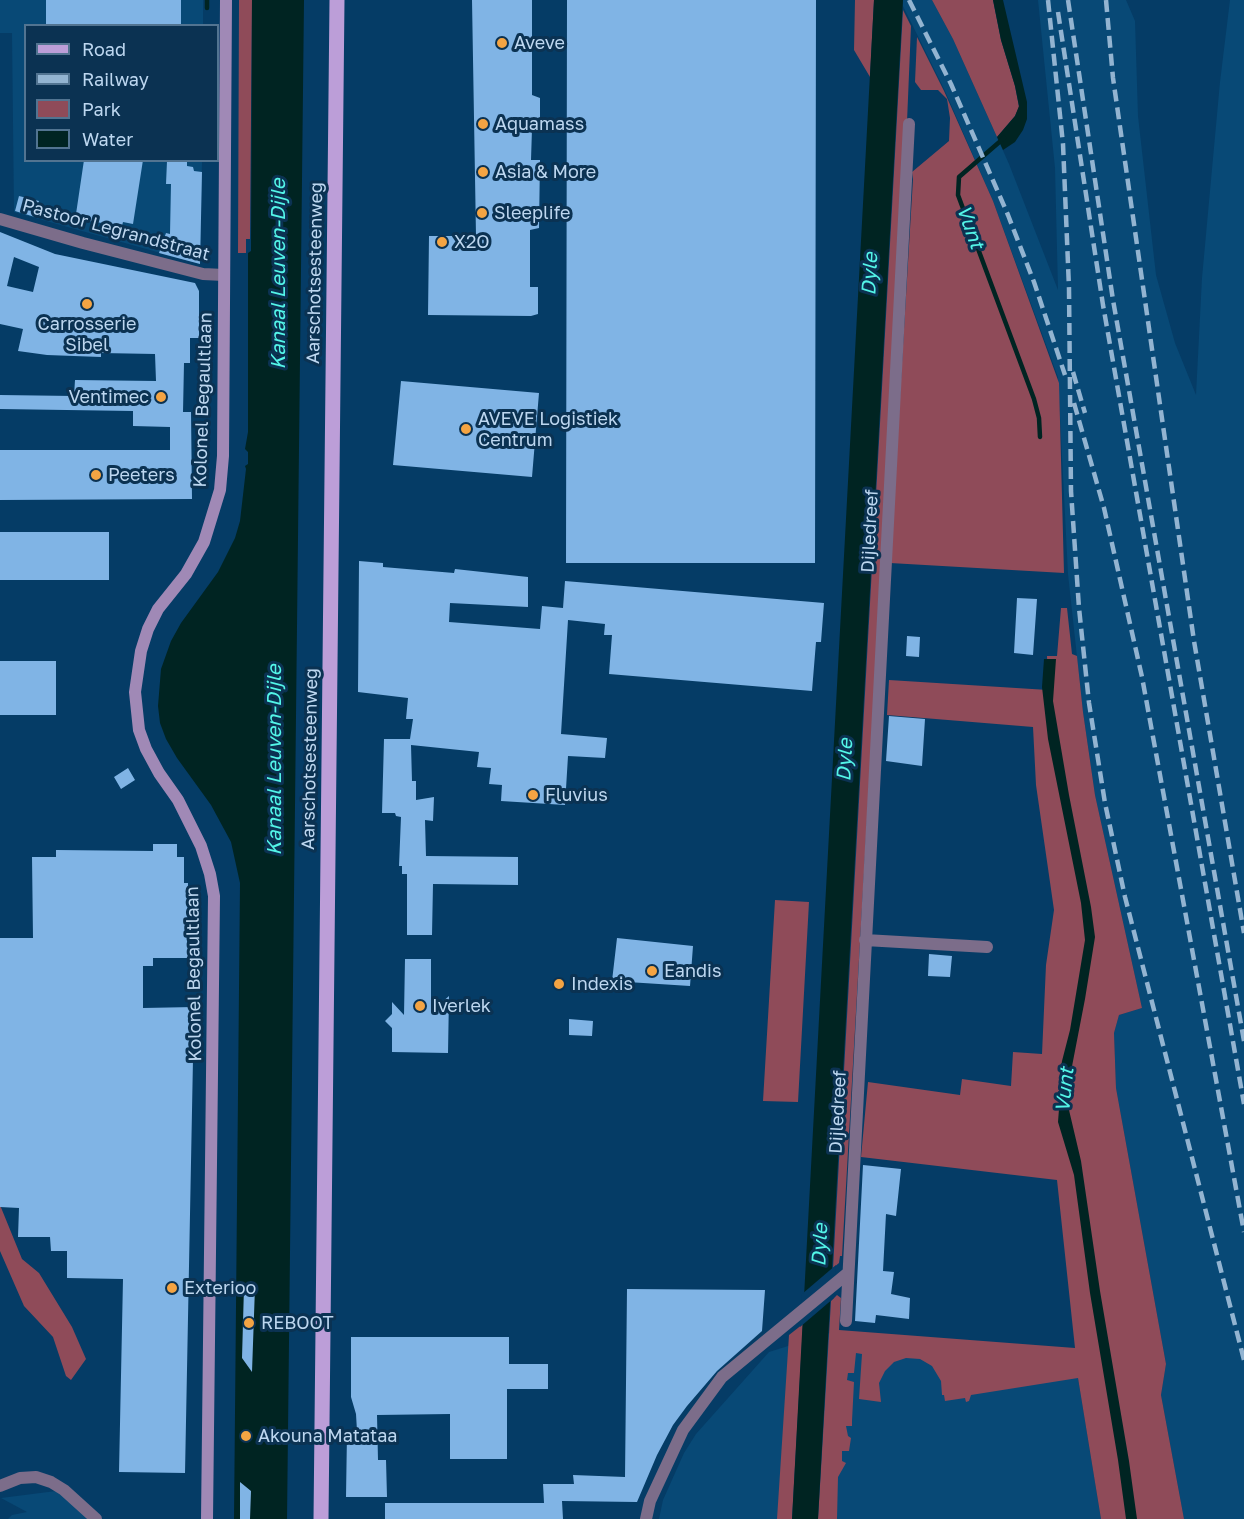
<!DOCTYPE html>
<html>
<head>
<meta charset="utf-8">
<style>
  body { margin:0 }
  #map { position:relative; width:1244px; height:1519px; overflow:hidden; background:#053c66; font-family:"Golos Text",sans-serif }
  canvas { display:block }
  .legend { position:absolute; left:24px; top:24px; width:195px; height:138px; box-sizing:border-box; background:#0b3252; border:2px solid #527491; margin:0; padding:8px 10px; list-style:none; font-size:18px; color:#bdd7f0 }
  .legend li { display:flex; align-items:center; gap:12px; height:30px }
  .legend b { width:30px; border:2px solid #527491 }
</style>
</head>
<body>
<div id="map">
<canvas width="1244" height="1519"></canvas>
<ul class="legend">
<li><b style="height:8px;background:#bc9ed8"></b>Road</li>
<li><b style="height:8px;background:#93b4d1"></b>Railway</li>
<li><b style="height:16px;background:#8f4b59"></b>Park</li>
<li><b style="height:16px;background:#002422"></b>Water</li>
</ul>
</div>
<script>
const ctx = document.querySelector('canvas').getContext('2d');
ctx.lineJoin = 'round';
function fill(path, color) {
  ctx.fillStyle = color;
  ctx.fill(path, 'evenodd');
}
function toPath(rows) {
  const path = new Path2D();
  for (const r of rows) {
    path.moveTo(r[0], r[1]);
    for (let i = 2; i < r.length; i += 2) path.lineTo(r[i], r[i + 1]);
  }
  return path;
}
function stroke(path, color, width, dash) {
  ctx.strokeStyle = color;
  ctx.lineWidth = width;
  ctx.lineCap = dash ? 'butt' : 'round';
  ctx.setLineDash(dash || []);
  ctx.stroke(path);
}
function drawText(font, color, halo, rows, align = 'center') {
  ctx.font = font + ' "Golos Text",sans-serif';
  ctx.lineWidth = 6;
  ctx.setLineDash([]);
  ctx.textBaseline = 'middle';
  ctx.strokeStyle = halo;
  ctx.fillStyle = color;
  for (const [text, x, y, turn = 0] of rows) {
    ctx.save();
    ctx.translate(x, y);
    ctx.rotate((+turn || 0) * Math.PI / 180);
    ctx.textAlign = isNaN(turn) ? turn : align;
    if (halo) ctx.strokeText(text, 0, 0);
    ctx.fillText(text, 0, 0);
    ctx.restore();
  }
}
const built = toPath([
  [0,0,203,0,203,25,26,26,26,160,202,161,200,264,14,212,12,33,0,33],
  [903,0,932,0,953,39,1009,164,1058,290,1055,168,1038,0,1126,0,1135,21,1138,116,1156,275,1175,343,1196,395,1202,278,1220,82,1230,0,1244,0,1244,1519,1184,1519,1161,1395,1166,1364,1116,1088,1114,1033,1119,1015,1142,1008,1095,795,1083,712,1068,574,1058,377,993,201,945,91,903,6],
  [839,1330,1078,1378,1101,1519,659,1519,663,1500,684,1453,696,1434,769,1352],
  [64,1490,96,1519,8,1519,12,1515,27,1512,1,1498]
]);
const green = toPath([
  [239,0,252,0,250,239,246,239,246,253,238,253],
  [855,0,874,0,870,77,854,50],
  [932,0,993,0,1001,40,1015,86,1019,107,1015,116,997,137,953,39],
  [903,10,911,26,907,122,842,1256,840,1256,839,1263,833,1268],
  [917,37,944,91,993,201,1059,383,1064,573,890,563,913,179,912,172,949,141,950,118,947,99,938,90,921,90,915,82],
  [1061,608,1067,608,1072,654,1077,656,1083,712,1095,795,1142,1008,1119,1015,1114,1033,1116,1088,1166,1364,1161,1395,1184,1519,1101,1519,1078,1378,971,1395,969,1401,966,1402,965,1398,945,1401,944,1395,942,1395,941,1381,932,1366,920,1359,906,1358,894,1362,885,1371,879,1383,881,1402,859,1399,862,1354,856,1353,854,1373,848,1373,847,1380,854,1382,852,1421,852,1426,846,1426,848,1436,851,1438,849,1451,842,1451,842,1461,846,1463,838,1477,837,1519,818,1519,831,1301,837,1295,841,1298,839,1330,1075,1348,1057,1180,861,1157,868,1082,960,1095,962,1079,1011,1086,1013,1052,1042,1054,1046,965,1054,910,1036,785,1033,727,887,715,889,680,1048,690,1047,656,1057,656],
  [775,900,809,902,798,1102,763,1101],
  [0,1205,22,1259,39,1273,72,1327,86,1359,71,1380,66,1376,53,1337,24,1306,0,1251],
  [803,1324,792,1519,777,1519,789,1335]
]);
const water = toPath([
  [252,0,304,0,287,1519,234,1519,240,883,231,842,211,805,177,758,166,739,160,723,158,706,161,669,171,641,181,623,218,572,235,538,240,521,246,469,245,466,248,464,248,452,245,449,248,432,248,253,251,251],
  [874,0,903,0,818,1519,792,1519],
  [993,0,1003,0,1027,102,1027,119,1023,130,1015,142,1003,150,997,137,1015,116,1019,106,1015,86,1001,40],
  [1044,659,1056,659,1053,701,1069,795,1091,907,1095,937,1085,999,1068,1087,1069,1102,1060,1100,1059,1081,1062,1061,1070,1030,1085,940,1081,903,1048,739,1042,687],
  [1059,1109,1069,1110,1081,1161,1100,1291,1129,1461,1137,1519,1126,1519,1118,1460,1090,1293,1074,1175,1058,1122]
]);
const pier = toPath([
  [836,1265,834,1298,800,1327,802,1294]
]);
const stream = toPath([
  [207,8,207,0],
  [1004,138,959,177,958,195,1034,399,1039,418,1040,437],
  [1062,1115,1062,1097]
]);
const building = toPath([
  [46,0,181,0,181,26,46,26],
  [472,0,532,0,532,95,540,98,540,127,532,129,531,160,540,160,539,228,530,230,530,287,538,287,538,314,531,316,428,315,429,236,476,236],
  [567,0,816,0,815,563,566,563],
  [84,160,143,160,133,224,123,222,122,226,89,221,86,216,76,214],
  [167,161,187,162,187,166,193,167,194,171,202,172,200,264,159,253,166,233,170,234,171,184,166,184],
  [19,196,39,201,35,217,15,211],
  [0,232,55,254,195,283,199,291,199,338,190,338,190,363,184,363,183,412,191,412,192,499,0,500,0,450,170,450,170,427,133,426,133,411,0,409,0,395,74,396,75,380,156,381,155,354,101,353,101,357,47,355,18,351,23,329,0,324],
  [14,257,39,267,33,292,7,286],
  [401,381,539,393,532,477,393,465],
  [0,532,109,532,109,580,0,580],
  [359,561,383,563,383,567,454,573,455,569,528,577,528,607,450,603,449,622,540,629,542,606,563,608,565,581,824,603,821,642,816,642,812,691,609,674,612,635,604,635,605,624,568,620,561,734,607,738,605,758,568,756,565,805,501,801,502,785,489,784,491,768,477,767,479,752,411,745,412,781,416,781,416,800,434,797,433,821,425,820,426,856,518,857,518,885,433,884,432,935,407,935,407,874,402,874,402,866,399,866,401,817,396,816,395,813,382,813,384,739,410,739,413,719,406,719,408,698,358,692],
  [1017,598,1037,599,1033,655,1014,653],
  [907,636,920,637,919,657,906,656],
  [0,661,56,661,56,715,0,715],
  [889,716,925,719,922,766,886,761],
  [128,768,135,780,121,789,114,777],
  [153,844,177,844,177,857,184,857,184,883,188,883,187,945,193,945,193,958,153,958,153,966,143,966,143,1008,194,1007,185,1473,119,1472,123,1279,67,1278,67,1251,51,1251,50,1237,18,1237,19,1208,0,1207,0,938,33,938,32,857,56,857,56,850,153,851],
  [617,938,693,946,690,986,612,981],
  [929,954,952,956,950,977,928,976],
  [405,959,431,959,431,1012,449,996,448,1053,392,1052,392,1028,385,1021,392,1014,392,1002,404,1015],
  [569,1019,593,1021,592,1036,569,1035],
  [863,1165,901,1169,896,1216,886,1214,883,1271,894,1272,891,1294,910,1298,909,1319,876,1315,875,1323,855,1321],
  [251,1281,255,1287,252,1372,242,1358,244,1287],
  [627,1289,765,1290,762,1331,717,1371,687,1406,673,1425,657,1455,637,1502,562,1501,563,1519,385,1519,385,1503,544,1503,543,1484,574,1484,573,1475,625,1477],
  [351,1337,509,1337,509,1364,548,1364,548,1389,507,1389,507,1459,450,1459,450,1414,377,1415,378,1460,386,1460,387,1497,346,1497,347,1433,357,1431,356,1414,351,1397],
  [240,1482,251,1491,250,1519,240,1519]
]);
const street = toPath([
  [0,219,83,243,203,274,224,275],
  [865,940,987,947],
  [846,1321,909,124],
  [0,1486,20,1478,36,1477,51,1482,64,1490,96,1519],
  [646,1519,650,1501,683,1430,722,1377,848,1273]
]);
const secondary = toPath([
  [207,1519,214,896,210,874,201,846,178,800,159,773,146,749,139,730,135,692,141,651,148,629,158,609,186,574,204,542,220,490,223,456,226,0]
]);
const primary = toPath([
  [321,1519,337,0]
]);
const rail = toPath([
  [909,0,951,84,1008,215,1034,282,1065,375],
  [1048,0,1063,144,1069,288,1071,491,1079,608,1089,703,1105,803,1125,897,1244,1360],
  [1068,0,1113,300,1244,1041],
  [1106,0,1113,78,1194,641,1244,933],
  [1058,12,1103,305,1244,1104],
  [1073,372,1085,413],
  [1074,403,1104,508,1142,677,1244,1232]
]);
const markers = [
  [502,43,6,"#f4a443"],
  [483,124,6,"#f4a443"],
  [483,172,6,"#f4a443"],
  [482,213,6,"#f4a443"],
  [442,242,6,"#f4a443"],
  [87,304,6,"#f4a443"],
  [161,397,6,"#f4a443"],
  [466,429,6,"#f4a443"],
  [96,475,6,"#f4a443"],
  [533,795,6,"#f4a443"],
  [652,971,6,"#f4a443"],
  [559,984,6,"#f4a443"],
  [420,1006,6,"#f4a443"],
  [172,1288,6,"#f4a443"],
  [249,1323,6,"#f4a443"],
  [246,1436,6,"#f4a443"]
];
const poiNames = [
  ["Aveve",514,43],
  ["Aquamass",495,124],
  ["Asia & More",495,172],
  ["Sleeplife",494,213],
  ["X2O",454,242],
  ["Carrosserie",87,324,"center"],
  ["Sibel",87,345,"center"],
  ["Ventimec",149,397,"right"],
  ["AVEVE Logistiek",478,419],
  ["Centrum",478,440],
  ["Peeters",108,475],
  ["Fluvius",545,795],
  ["Eandis",664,971],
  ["Indexis",571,984],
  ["Iverlek",432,1006],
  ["Exterioo",184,1288],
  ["REBOOT",261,1323],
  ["Akouna Matataa",258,1436]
];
const streetNames = [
  ["Pastoor Legrandstraat",116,230,15],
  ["Aarschotsesteenweg",315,273,-89],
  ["Kolonel Begaultlaan",203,400,-88],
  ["Dijledreef",870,531,-87],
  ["Aarschotsesteenweg",310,759,-89],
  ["Kolonel Begaultlaan",194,974,-91],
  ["Dijledreef",838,1112,-87]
];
const waterNames = [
  ["Vunt",970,227,70],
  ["Kanaal Leuven-Dijle",279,274,-90],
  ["Dyle",870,274,-87],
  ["Kanaal Leuven-Dijle",275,760,-90],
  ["Dyle",845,760,-87],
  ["Vunt",1065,1090,-84],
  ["Dyle",820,1245,-87]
];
fill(built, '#084976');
fill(green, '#8f4b59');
fill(water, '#002422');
fill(pier, '#053c66');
stroke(stream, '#002422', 4.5);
fill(building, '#80b4e5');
stroke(street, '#7c6d8a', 12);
stroke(secondary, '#a089b6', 12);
stroke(primary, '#bc9ed8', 15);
stroke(rail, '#93b4d1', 4.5, [12, 6]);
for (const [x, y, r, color] of markers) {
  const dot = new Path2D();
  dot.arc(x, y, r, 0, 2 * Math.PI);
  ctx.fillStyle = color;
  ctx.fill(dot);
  stroke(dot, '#0b3252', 2);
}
drawText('18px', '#bdd7f0', '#0b3252', poiNames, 'left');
drawText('18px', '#bdd7f0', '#0b3252', streetNames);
drawText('italic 20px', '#53f5e8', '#0b3252', waterNames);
</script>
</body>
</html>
